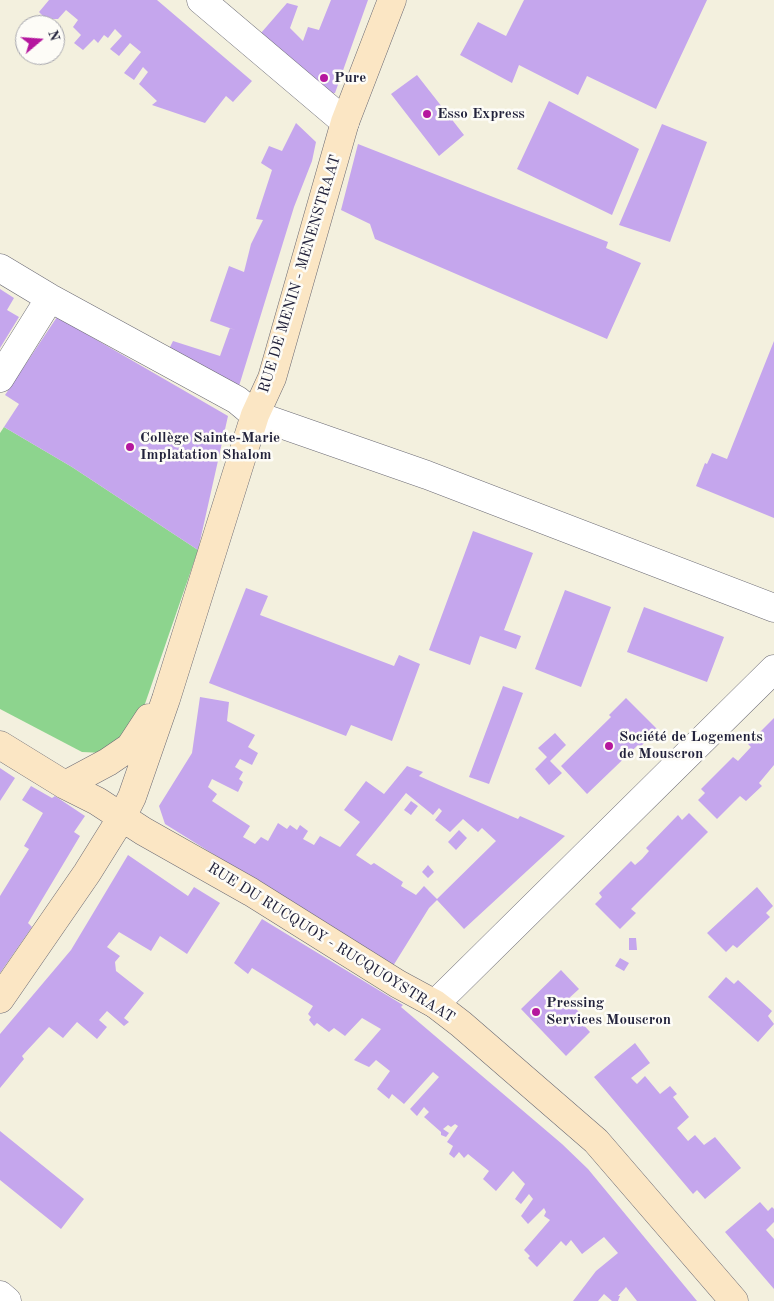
<!DOCTYPE html>
<html>
<head>
<meta charset="utf-8">
<style>
  body { margin:0 }
  #map { position:relative; width:774px; height:1301px; overflow:hidden; background:#f3f0de; font-family:"Old Standard TT",serif }
  canvas { display:block }
  .north { position:absolute; left:15px; top:15px; width:50px; height:50px; box-sizing:border-box; background:#fdfcf7; border:1px solid #a5a5ac; border-radius:50%; rotate:72deg; font-size:14px; font-weight:700; line-height:20px; text-align:center; color:#22223b }
  .north::after { content:''; display:block; margin:auto; width:18px; height:22px; background:#b5179e; clip-path:polygon(50% 0,100% 100%,50% 72%,0 100%) }
</style>
</head>
<body>
<div id="map">
<canvas width="774" height="1301"></canvas>
<div class="north">N</div>
</div>
<script>
const ctx = document.querySelector('canvas').getContext('2d');
ctx.lineJoin = 'round';
function fill(path, color) {
  ctx.fillStyle = color;
  ctx.fill(path, 'evenodd');
}
function toPath(rows) {
  const path = new Path2D();
  for (const r of rows) {
    path.moveTo(r[0], r[1]);
    for (let i = 2; i < r.length; i += 2) path.lineTo(r[i], r[i + 1]);
  }
  return path;
}
function stroke(path, color, width, dash) {
  ctx.strokeStyle = color;
  ctx.lineWidth = width;
  ctx.lineCap = dash ? 'butt' : 'round';
  ctx.setLineDash(dash || []);
  ctx.stroke(path);
}
function drawText(font, color, halo, rows, align = 'center') {
  ctx.font = font + ' "Old Standard TT",serif';
  ctx.lineWidth = 5;
  ctx.setLineDash([]);
  ctx.textBaseline = 'middle';
  ctx.strokeStyle = halo;
  ctx.fillStyle = color;
  for (const [text, x, y, turn = 0] of rows) {
    ctx.save();
    ctx.translate(x, y);
    ctx.rotate((+turn || 0) * Math.PI / 180);
    ctx.textAlign = isNaN(turn) ? turn : align;
    if (halo) ctx.strokeText(text, 0, 0);
    ctx.fillText(text, 0, 0);
    ctx.restore();
  }
}
const green = toPath([
  [4,427,72,467,198,550,137,727,104,753,82,752,0,709,0,433]
]);
const building = toPath([
  [49,0,157,0,252,81,233,102,226,96,205,123,152,105,157,101,139,84,148,72,143,67,134,80,124,73,141,52,130,43,119,56,110,49,122,36,115,29,108,38,104,35,98,43,94,39,83,50,74,43,81,35,73,27,78,20,66,10,58,19,46,19,39,12],
  [331,0,368,0,335,93,330,93,261,33,287,3,298,6,290,28,303,41,308,27,319,30],
  [524,0,707,0,656,109,587,76,578,95,519,65,512,83,460,55,478,22,506,36],
  [417,75,464,135,439,156,391,94],
  [549,101,639,149,612,215,517,169],
  [296,123,316,142,312,161,294,207,239,386,168,351,173,341,220,356,230,328,235,330,210,321,229,266,244,272,251,244,263,220,256,219,272,170,261,163,269,146,282,151],
  [662,124,707,142,670,242,619,225],
  [358,144,608,242,606,248,641,263,607,339,375,239,370,224,341,210],
  [0,289,14,298,7,310,19,317,0,348],
  [57,317,228,416,198,550,72,467,4,427,19,404,5,395],
  [774,341,774,518,696,486,705,463,707,464,712,453,727,459],
  [473,531,533,553,504,630,521,636,516,649,480,636,470,665,429,650],
  [246,588,268,596,260,615,394,666,399,655,420,664,392,741,351,725,346,736,209,683],
  [565,590,611,607,581,687,535,669],
  [644,607,724,637,707,682,627,652],
  [503,686,523,693,489,784,469,777],
  [200,697,229,702,227,721,255,735,248,747,258,753,252,765,240,759,235,767,243,772,239,779,243,782,238,792,212,779,208,787,217,794,212,801,250,826,243,837,255,844,261,837,268,841,278,823,287,829,290,825,297,830,300,825,308,831,303,839,314,845,320,836,340,847,360,822,344,810,366,781,384,794,407,766,423,772,419,776,439,785,518,819,520,816,565,836,464,929,437,900,429,908,393,966,165,824,159,806,192,753],
  [406,793,433,815,439,808,442,811,435,820,450,832,463,819,478,832,482,828,496,841,437,899,424,886,416,895,401,886,403,882,374,863,371,865,356,855],
  [626,698,658,730,640,747,638,745,587,794,561,766,611,717,609,715],
  [774,718,774,765,759,783,762,786,746,801,740,796,717,819,698,800,705,793,701,789,733,757,738,761,751,747,748,744],
  [555,733,566,745,550,761,562,773,549,785,535,769,547,757,538,748],
  [0,768,15,778,0,801],
  [31,786,52,798,55,796,85,816,74,832,80,836,28,923,32,927,0,973,0,896,29,849,24,846,43,813,22,800],
  [411,801,418,806,411,815,404,810],
  [689,813,708,832,631,909,636,913,620,929,595,904,602,897,599,893,631,861,635,865,642,859,649,851,646,848,678,815,682,820],
  [459,830,467,838,456,850,448,842],
  [128,855,188,896,194,887,220,903,187,954,160,936,151,951,119,932,107,947,120,956,115,962,116,971,144,993,124,1018,129,1022,124,1026,107,1011,99,1020,107,1027,97,1039,77,1022,63,1038,49,1027,22,1056,24,1059,0,1088,0,1034,71,950],
  [428,865,434,872,428,878,422,872],
  [757,887,773,906,766,913,770,917,737,948,733,945,726,952,707,933],
  [262,919,403,1005,401,1007,562,1144,588,1169,697,1301,637,1301,626,1287,618,1296,620,1296,618,1301,612,1301,604,1294,598,1301,573,1301,596,1271,618,1253,604,1237,582,1254,571,1240,566,1246,561,1241,537,1267,528,1258,530,1256,524,1250,550,1220,544,1216,546,1212,544,1208,528,1224,521,1216,533,1199,529,1194,521,1204,515,1199,525,1184,513,1171,496,1191,483,1179,489,1171,468,1154,464,1158,459,1152,454,1158,449,1154,453,1146,447,1142,458,1126,455,1124,451,1127,448,1125,443,1129,449,1133,446,1137,441,1135,441,1132,424,1117,429,1112,424,1107,417,1116,410,1109,439,1077,433,1072,404,1104,392,1094,389,1099,377,1089,390,1071,376,1060,369,1067,354,1060,381,1029,362,1018,345,1036,334,1028,329,1032,317,1023,314,1026,309,1020,311,1017,308,1014,313,1006,252,968,248,974,234,963],
  [629,938,636,938,637,950,629,950],
  [620,958,629,963,624,971,615,966],
  [561,970,579,989,567,1000,584,1017,580,1021,590,1032,566,1056,521,1009],
  [726,977,734,984,738,980,772,1011,768,1016,774,1024,758,1042,708,997],
  [635,1043,650,1063,631,1078,637,1084,645,1076,660,1094,670,1086,677,1094,673,1097,689,1117,677,1128,688,1141,695,1135,704,1145,715,1137,741,1168,705,1199,697,1190,693,1194,594,1077],
  [0,1131,84,1199,61,1229,0,1180],
  [760,1202,768,1211,772,1207,774,1209,774,1222,766,1230,774,1239,774,1289,725,1232]
]);
const street = toPath([
  [201,0,345,122],
  [0,268,50,298,237,400,255,415,427,475,774,608],
  [0,378,50,298],
  [435,1004,774,669],
  [0,1295,7,1301]
]);
const secondary = toPath([
  [0,745,65,785,97,801,143,831,251,892,398,984,435,1004,461,1024,596,1141,734,1301],
  [65,785,108,762,130,747,149,718],
  [0,999,87,873,122,817,132,797,166,699,255,415,272,378,345,122,392,0]
]);
const markers = [
  [324,78,5,"#b5179e"],
  [427,114,5,"#b5179e"],
  [130,447,5,"#b5179e"],
  [609,746,5,"#b5179e"],
  [536,1012,5,"#b5179e"]
];
const poiNames = [
  ["Pure",334,78],
  ["Esso Express",437,114],
  ["Collège Sainte-Marie",140,438],
  ["Implatation Shalom",140,455],
  ["Société de Logements",619,737],
  ["de Mouscron",619,754],
  ["Pressing",546,1003],
  ["Services Mouscron",546,1020]
];
const streetNames = [
  ["RUE DE MENIN - MENENSTRAAT",300,274,-73],
  ["RUE DU RUCQUOY - RUCQUOYSTRAAT",331,943,32]
];
fill(green, '#8dd48e');
fill(building, '#c5a6ed');
stroke(street, '#6b6a74', 29);
stroke(secondary, '#6b6a74', 29);
stroke(street, '#fff', 28);
stroke(secondary, '#fbe6c4', 28);
for (const [x, y, r, color] of markers) {
  const dot = new Path2D();
  dot.arc(x, y, r, 0, 2 * Math.PI);
  ctx.fillStyle = color;
  ctx.fill(dot);
  stroke(dot, '#fdfcf7', 2);
}
drawText('bold 15px', '#22223b', '#fdfcf7', poiNames, 'left');
drawText('15px', '#22223b', '#fdfcf7', streetNames);
</script>
</body>
</html>
